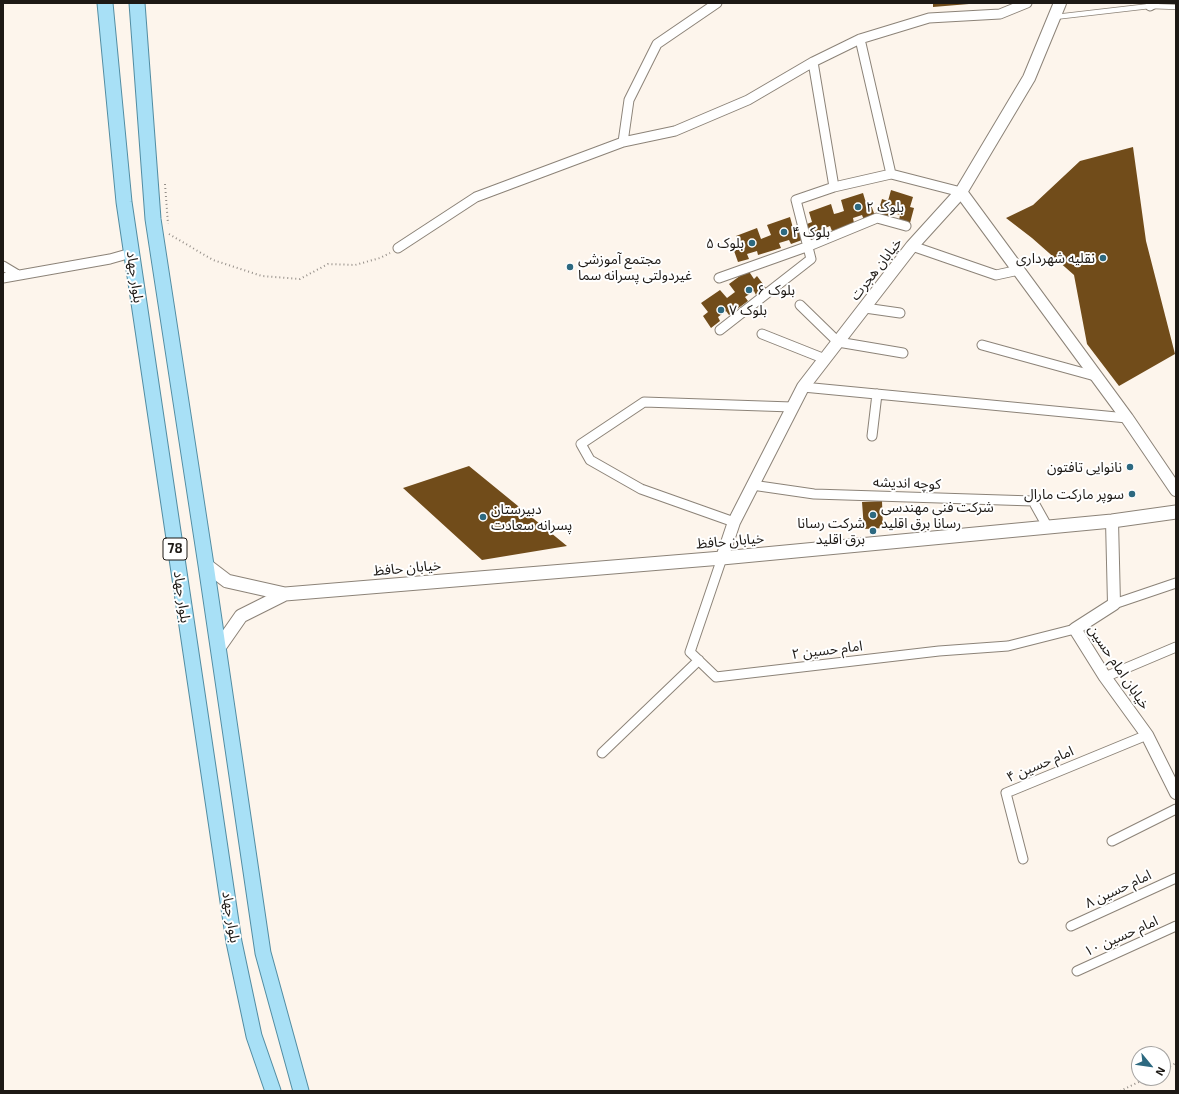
<!DOCTYPE html>
<html>
<head>
<meta charset="utf-8">
<style>
  body { margin:0 }
  #map { position:relative; width:1179px; height:1094px; overflow:hidden; background:#fdf5ec; font-family:"Exo 2",sans-serif }
  canvas { display:block }
  .frame { position:absolute; inset:0; border:4px solid #1d1915; pointer-events:none }
  .north { position:absolute; left:1131px; top:1046px; width:40px; height:40px; box-sizing:border-box; background:#fff; border:1px solid #a5a3a1; border-radius:50%; rotate:119deg; font-size:11px; font-weight:700; line-height:16px; text-align:center; color:#1d1915 }
  .north::after { content:''; display:block; margin:auto; width:14px; height:18px; background:#2d6980; clip-path:polygon(50% 0,100% 100%,50% 72%,0 100%) }
</style>
</head>
<body>
<div id="map">
<canvas width="1179" height="1094"></canvas>
<div class="frame"></div>
<div class="north">N</div>
</div>
<script>
const ctx = document.querySelector('canvas').getContext('2d');
ctx.lineJoin = 'round';
function fill(path, color) {
  ctx.fillStyle = color;
  ctx.fill(path, 'evenodd');
}
function toPath(rows) {
  const path = new Path2D();
  for (const r of rows) {
    path.moveTo(r[0], r[1]);
    for (let i = 2; i < r.length; i += 2) path.lineTo(r[i], r[i + 1]);
  }
  return path;
}
function stroke(path, color, width, dash) {
  ctx.strokeStyle = color;
  ctx.lineWidth = width;
  ctx.lineCap = dash ? 'butt' : 'round';
  ctx.setLineDash(dash || []);
  ctx.stroke(path);
}
function drawText(font, color, halo, rows, align = 'center') {
  ctx.font = font + ' "Exo 2","Noto Sans Arabic",sans-serif';
  ctx.lineWidth = 4;
  ctx.setLineDash([]);
  ctx.textBaseline = 'middle';
  ctx.strokeStyle = halo;
  ctx.fillStyle = color;
  for (const [text, x, y, turn = 0] of rows) {
    ctx.save();
    ctx.translate(x, y);
    ctx.rotate((+turn || 0) * Math.PI / 180);
    ctx.textAlign = isNaN(turn) ? turn : align;
    if (halo) ctx.strokeText(text, 0, 0);
    ctx.fillText(text, 0, 0);
    ctx.restore();
  }
}
const building = toPath([
  [933,3,969,3,969,4,933,7],
  [1133,147,1146,241,1175,354,1119,386,1087,344,1074,275,1032,238,1006,218,1033,205,1080,161],
  [891,190,913,197,910,207,914,208,910,223,899,220,900,215,890,212,889,217,878,213,882,199,888,201],
  [863,193,866,203,870,202,875,216,864,220,862,215,853,218,854,223,832,231,830,226,820,230,822,234,811,238,807,224,812,222,809,212,831,204,834,214,838,213,844,211,841,200],
  [790,217,793,228,797,226,802,240,791,244,789,240,779,243,781,248,758,255,757,251,747,254,749,259,738,262,733,248,739,246,736,236,757,228,761,239,771,235,767,225],
  [748,270,754,279,757,276,766,288,756,295,754,291,745,297,748,301,729,315,726,311,718,317,720,321,711,328,703,316,708,312,701,303,720,290,727,298,735,292,729,284],
  [469,466,567,546,482,560,403,488],
  [882,501,883,528,864,529,862,502]
]);
const path = toPath([
  [165,184,168,224],
  [169,234,213,260,262,276,300,279,328,264,355,265,380,258,390,253],
  [1163,1070,1176,1063],
  [1120,1091,1147,1078]
]);
const service = toPath([
  [1055,17,1150,6,1176,7]
]);
const minor = toPath([
  [1150,6,1155,3],
  [860,39,891,174],
  [813,62,834,187],
  [623,142,629,100,657,44,717,3],
  [912,246,996,275,1019,270],
  [398,248,476,197,623,142,675,131,748,100,813,62,860,39,929,18,1000,14,1027,3],
  [3,266,18,275],
  [3,278,110,259,131,253],
  [719,278,809,246,877,218,906,226],
  [800,305,838,342,903,353],
  [865,308,900,313],
  [720,330,811,259,796,200,834,187,891,174,961,192],
  [762,334,825,359],
  [982,345,1095,376],
  [803,387,1127,418],
  [872,436,877,394],
  [752,485,814,494,1033,501,1047,526],
  [734,522,641,489,590,460,581,444,644,402,792,407],
  [722,558,690,652,716,677,939,651,1008,646,1075,629],
  [1114,604,1176,583],
  [1105,677,1176,647],
  [602,753,699,660],
  [1112,841,1176,809],
  [1023,859,1006,793,1147,735],
  [1071,926,1176,878],
  [1077,971,1176,926]
]);
const tertiary = toPath([
  [961,192,1127,418,1176,490],
  [1112,521,1114,604,1075,629,1105,677,1147,735,1176,793],
  [722,558,734,522,803,387,912,246,961,192,1029,78,1060,3]
]);
const secondary = toPath([
  [206,565,227,581,285,594,722,558,1112,521,1176,512],
  [218,649,241,616,285,594]
]);
const primary = toPath([
  [105,3,124,202,234,942,254,1036,273,1091],
  [137,3,153,219,206,565,263,953,301,1091]
]);
const markers = [
  [858,207,4,"#2d6980"],
  [784,232,4,"#2d6980"],
  [752,243,4,"#2d6980"],
  [1103,258,4,"#2d6980"],
  [570,267,4,"#2d6980"],
  [749,290,4,"#2d6980"],
  [721,310,4,"#2d6980"],
  [1130,467,4,"#2d6980"],
  [1132,494,4,"#2d6980"],
  [873,515,4,"#2d6980"],
  [483,517,4,"#2d6980"],
  [873,531,4,"#2d6980"]
];
const shields = [
  [175,549,24]
];
const shieldNames = [
  ["78",175,549]
];
const poiNames = [
  ["بلوک ۲",866,207],
  ["بلوک ۴",792,232],
  ["بلوک ۵",744,243,"right"],
  ["نقلیه شهرداری",1095,258,"right"],
  ["مجتمع آموزشی",578,259],
  ["غیردولتی پسرانه سما",578,275],
  ["بلوک ۶",757,290],
  ["بلوک ۷",729,310],
  ["نانوایی تافتون",1122,467,"right"],
  ["سوپر مارکت مارال",1124,494,"right"],
  ["شرکت فنی مهندسی",881,507],
  ["رسانا برق اقلید",881,523],
  ["دبیرستان",491,509],
  ["پسرانه سعادت",491,525],
  ["شرکت رسانا",865,523,"right"],
  ["برق اقلید",865,539,"right"]
];
const streetNames = [
  ["خیابان هجرت",876,269,-52],
  ["بلوار جهاد",135,277,82],
  ["کوچه اندیشه",907,483,2],
  ["خیابان حافظ",730,541,-5],
  ["خیابان حافظ",407,568,-5],
  ["بلوار جهاد",182,597,82],
  ["امام حسین ۲",827,650,-7],
  ["خیابان امام حسین",1119,667,56],
  ["امام حسین ۴",1040,764,-23],
  ["امام حسین ۸",1118,889,-25],
  ["بلوار جهاد",231,917,81],
  ["امام حسین ۱۰",1121,936,-24]
];
fill(building, '#714c1a');
stroke(service, '#8c8378', 6);
stroke(minor, '#8c8378', 11);
stroke(tertiary, '#8c8378', 14);
stroke(secondary, '#8c8378', 15);
stroke(primary, '#528da3', 17);
stroke(path, '#958f89', 2, [1, 3]);
stroke(service, '#fff', 4.5);
stroke(minor, '#fff', 9);
stroke(tertiary, '#fff', 12);
stroke(secondary, '#fff', 13);
stroke(primary, '#a8e0f6', 15);
for (const [x, y, r, color] of markers) {
  const dot = new Path2D();
  dot.arc(x, y, r, 0, 2 * Math.PI);
  ctx.fillStyle = color;
  ctx.fill(dot);
  stroke(dot, '#fff', 1.5);
}
for (const [x, y, w] of shields) {
  const box = new Path2D();
  box.roundRect(x - w / 2, y - 11, w, 22, 3);
  ctx.fillStyle = '#fff';
  ctx.fill(box);
  stroke(box, '#1d1915', 1);
}
drawText('bold 13px', '#1d1915', null, shieldNames);
drawText('14px', '#1d1915', '#fff', poiNames, 'left');
drawText('14px', '#1d1915', '#fff', streetNames);
</script>
</body>
</html>
